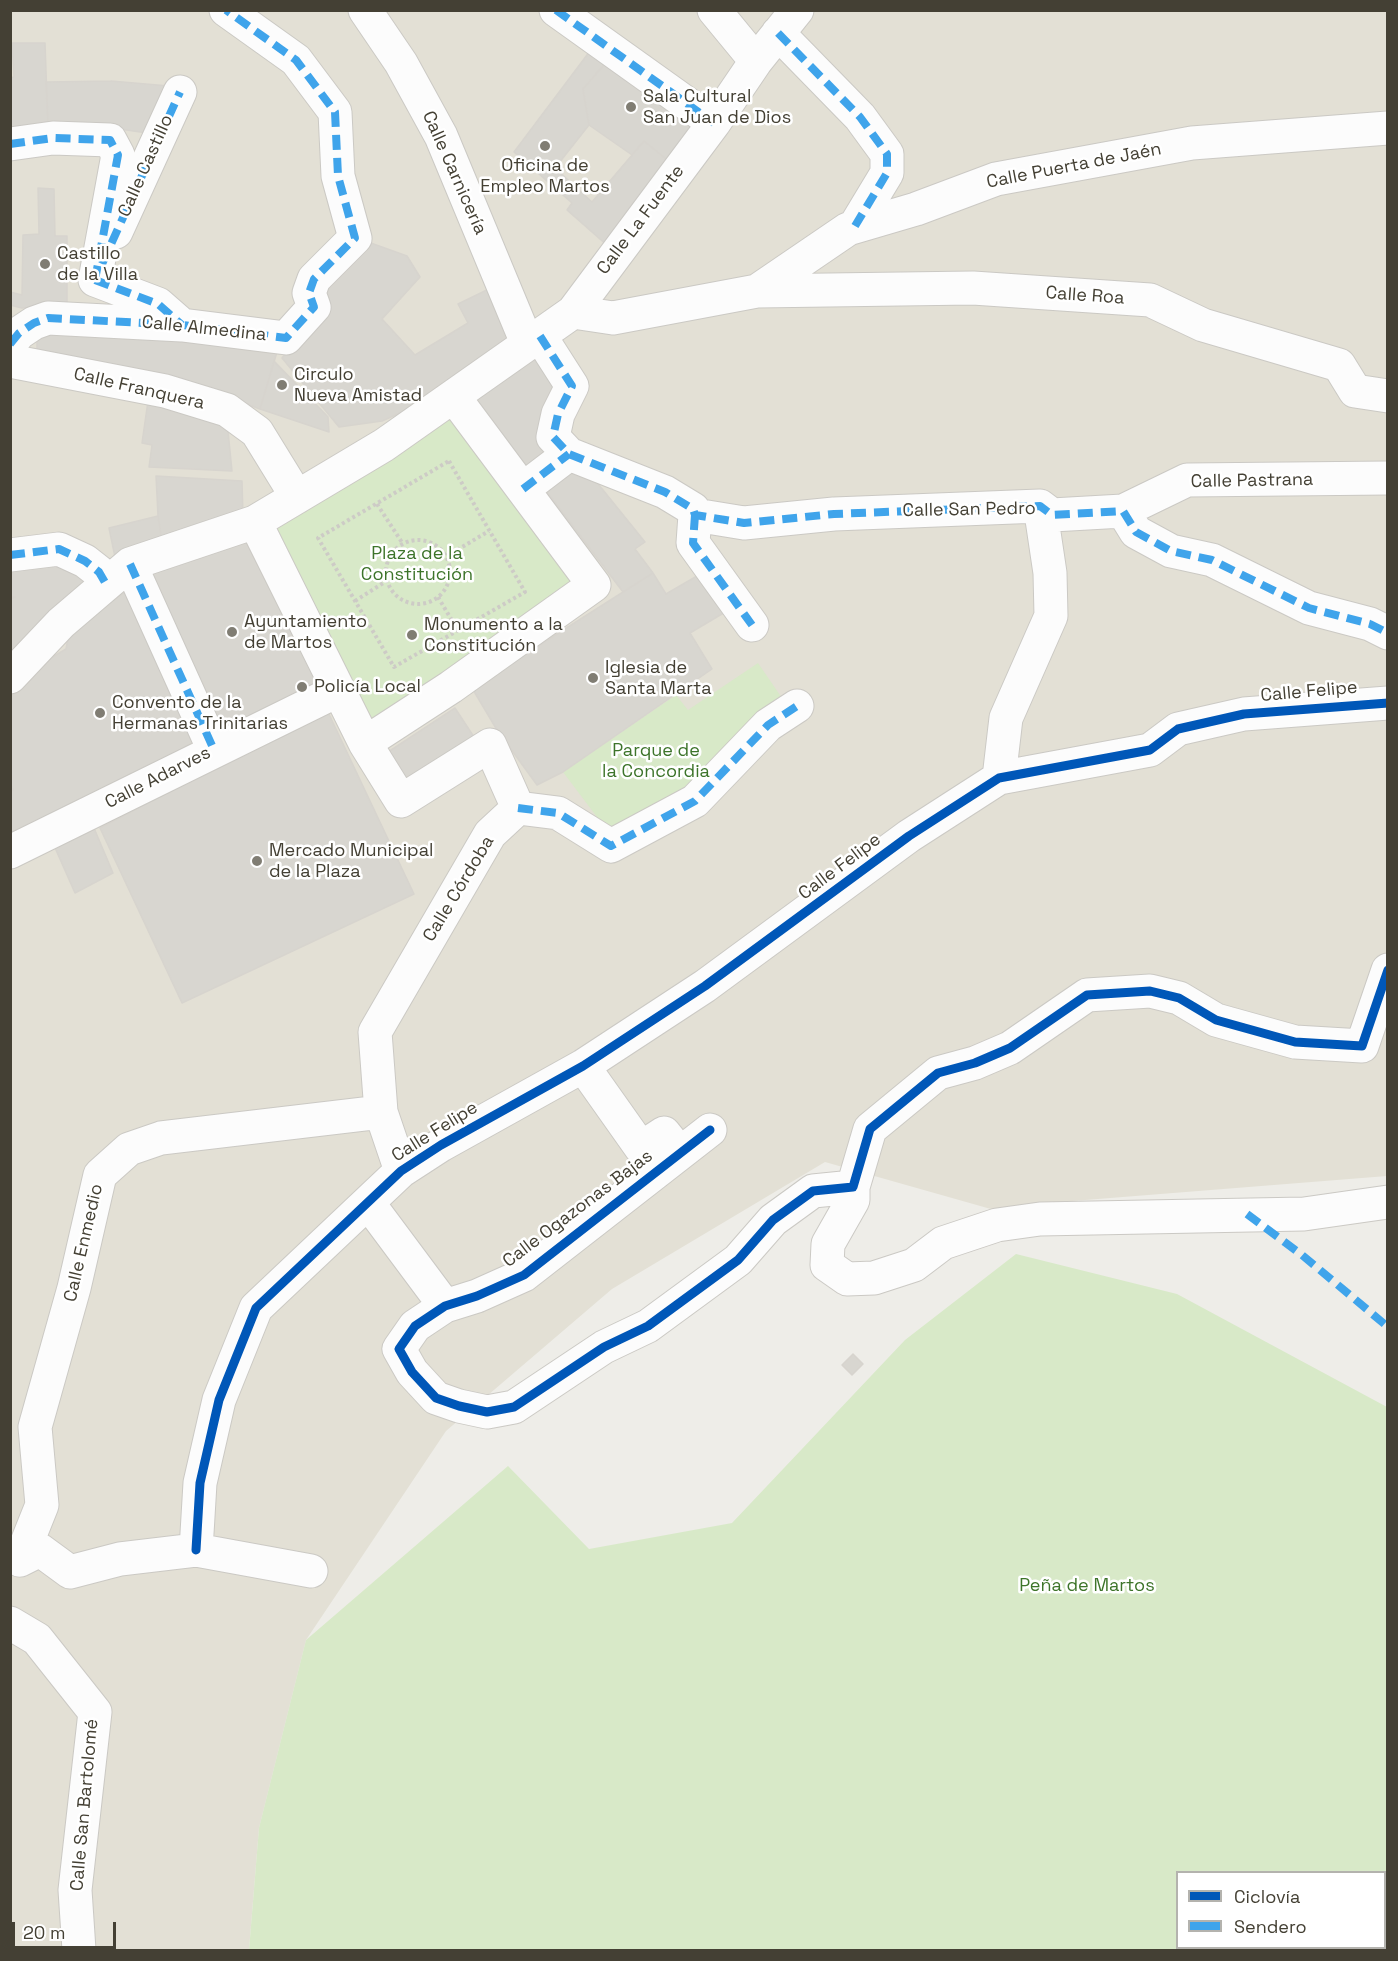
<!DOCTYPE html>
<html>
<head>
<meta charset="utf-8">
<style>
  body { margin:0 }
  #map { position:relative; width:1398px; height:1961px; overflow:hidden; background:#eeede8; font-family:"Space Grotesk",sans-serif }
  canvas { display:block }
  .frame { position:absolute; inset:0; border:12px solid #444034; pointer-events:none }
  .legend { position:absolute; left:1176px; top:1871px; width:210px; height:78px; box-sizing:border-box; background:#fff; border:2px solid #b4b3ae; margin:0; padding:8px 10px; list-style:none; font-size:18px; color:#444034 }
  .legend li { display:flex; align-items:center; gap:12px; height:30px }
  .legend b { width:30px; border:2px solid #b4b3ae }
  .scale { position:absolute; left:12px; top:1922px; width:104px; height:27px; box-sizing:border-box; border:3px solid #444034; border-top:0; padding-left:8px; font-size:18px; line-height:21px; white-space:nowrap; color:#444034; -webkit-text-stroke:4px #fff; paint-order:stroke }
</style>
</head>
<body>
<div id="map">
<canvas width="1398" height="1961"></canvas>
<div class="frame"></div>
<ul class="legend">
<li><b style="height:8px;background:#0057b8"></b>Ciclovía</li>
<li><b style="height:8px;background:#3fa4eb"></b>Sendero</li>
</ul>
<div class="scale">20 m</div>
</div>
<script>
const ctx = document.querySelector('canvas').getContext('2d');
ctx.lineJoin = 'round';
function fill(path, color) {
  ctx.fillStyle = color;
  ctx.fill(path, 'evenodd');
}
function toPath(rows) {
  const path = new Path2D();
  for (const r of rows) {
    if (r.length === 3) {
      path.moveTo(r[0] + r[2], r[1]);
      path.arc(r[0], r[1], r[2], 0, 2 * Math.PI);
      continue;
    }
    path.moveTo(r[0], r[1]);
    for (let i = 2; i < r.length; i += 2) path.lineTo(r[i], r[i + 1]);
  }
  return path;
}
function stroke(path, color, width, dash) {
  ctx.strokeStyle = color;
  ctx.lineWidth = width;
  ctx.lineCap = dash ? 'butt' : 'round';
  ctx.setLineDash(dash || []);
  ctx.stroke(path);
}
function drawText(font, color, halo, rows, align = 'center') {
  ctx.font = font + ' "Space Grotesk",sans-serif';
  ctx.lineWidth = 5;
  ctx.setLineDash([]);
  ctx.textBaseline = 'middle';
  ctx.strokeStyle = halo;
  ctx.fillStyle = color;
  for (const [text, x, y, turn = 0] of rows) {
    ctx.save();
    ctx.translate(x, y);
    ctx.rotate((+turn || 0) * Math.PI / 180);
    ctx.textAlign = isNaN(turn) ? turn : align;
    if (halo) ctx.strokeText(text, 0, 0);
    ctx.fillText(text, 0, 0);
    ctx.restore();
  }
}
const residential = toPath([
  [11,11,1387,11,1387,1176,1060,1202,1012,1215,825,1162,612,1289,446,1431,306,1640,259,1828,249,1950,11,1950]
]);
const green = toPath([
  [454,397,594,585,365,743,255,522],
  [758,663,782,698,706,780,609,833,563,772,676,695,688,710],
  [1016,1254,1177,1294,1387,1407,1387,1950,249,1950,259,1828,306,1640,508,1466,589,1549,732,1523,905,1340],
  [1384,1872,1384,1948,1178,1948,1178,1872]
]);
const building = toPath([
  [12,43,45,43,48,127,10,131,10,78,14,77,12,43],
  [593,47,609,59,583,89,589,125,555,168,592,202,644,141,671,163,609,247,567,210,572,203,514,152,593,47],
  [609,59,701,124,671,163,644,141,632,155,589,125,583,89,609,59],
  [111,81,169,86,147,133,106,127,48,127,46,82,111,81],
  [38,188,54,189,55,236,67,236,67,304,22,308,10,305,10,292,22,295,23,235,39,234,38,188],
  [368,242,407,256,420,277,382,319,415,355,468,323,458,304,493,287,517,340,420,404,382,421,339,427,282,358,329,301,320,288,368,242],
  [49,334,262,346,277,352,260,409,188,382,37,355,37,337,49,334],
  [541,346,570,385,552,449,525,477,468,398,541,346],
  [274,361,328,417,329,432,260,409,274,361],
  [148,401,227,421,232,471,149,467,152,445,142,443,148,401],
  [582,464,645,542,635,549,653,573,623,592,543,487,582,464],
  [156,476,242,481,243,516,162,542,158,516,156,476],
  [158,516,162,542,115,557,109,528,158,516],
  [245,532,322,688,216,735,146,575,245,532],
  [55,555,92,579,10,664,10,599,15,597,10,597,10,562,55,555],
  [709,569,737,605,690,633,712,669,563,772,537,785,497,730,472,688,653,573,666,594,709,569],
  [130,589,201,738,146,769,10,835,10,792,13,790,10,785,10,689,34,668,66,649,70,628,130,589],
  [455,708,474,737,403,782,385,754,455,708],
  [327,710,414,894,182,1003,100,828,327,710],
  [91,821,113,873,75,893,52,841,91,821],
  [853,1354,863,1364,852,1375,842,1365,853,1354]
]);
const path = toPath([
  [449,461,525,592,394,667,318,538,449,461],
  [377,504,403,544],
  [418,572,32],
  [447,556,489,531],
  [438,597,457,629],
  [355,601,388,580]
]);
const minor = toPath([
  [365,10,401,63,441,136,527,343],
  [556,10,714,123],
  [714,10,756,61],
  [778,33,860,117,887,154,887,173,855,226],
  [10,144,53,138,110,140,118,155,95,280],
  [116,232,180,92],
  [95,280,158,304,182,325],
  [757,291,973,288,1150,300,1203,325,1339,365,1355,391,1388,396],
  [573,312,613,318,757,291,848,229,916,209,996,179,1192,143,1388,128],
  [540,336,572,386,558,414,553,437,569,454,665,492,693,509,695,515,744,523,834,514,1040,506,1052,515,1123,511,1136,532,1171,551,1212,560,1309,608,1370,624,1388,633],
  [10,344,19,333,34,323,48,318,182,325,286,338,314,307,309,293,314,279,355,238,338,176,335,112,296,60,226,10],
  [10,361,165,391,227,410,257,432,297,497],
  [523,489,569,454],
  [1123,511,1187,480,1388,478],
  [695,515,693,543,752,625],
  [255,522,365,743,451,687,594,585,454,397],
  [10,555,59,549,85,561,99,572,106,584],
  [130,564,214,750],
  [10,677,61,623,130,564,255,522,384,445,573,312,714,123,756,61,797,10],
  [365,743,401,801,490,745,518,808,490,834,375,1032,381,1112,401,1171],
  [999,778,1006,718,1051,616,1050,573,1040,506],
  [518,808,558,813,611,846,695,801,768,725,797,706],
  [10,852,339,690],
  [583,1066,641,1148,664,1133,680,1153],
  [710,1130,524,1275,477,1296,445,1306,415,1326,399,1349,412,1372,436,1398,459,1406,487,1412,514,1407,604,1347,648,1326,738,1260,773,1220,813,1191,853,1187,870,1129,938,1073,975,1063,1010,1048,1087,995,1150,991,1179,998,1216,1020,1295,1042,1362,1046,1388,970],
  [853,1187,853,1200,828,1244,827,1265,847,1279,874,1278,914,1265,943,1243,997,1225,1040,1219,1304,1214,1388,1202],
  [369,1204,445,1306],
  [196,1550,200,1483,219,1400,256,1308,401,1171,441,1145,583,1066,705,986,909,836,999,778,1150,750,1178,729,1244,714,1388,703],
  [10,1552,20,1560,40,1550,70,1572,120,1559,196,1550,311,1571],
  [20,1560,42,1505,35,1427,74,1288,100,1175,129,1149,161,1138,381,1112],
  [10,1623,37,1639,95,1712,75,1890,79,1950]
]);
const quiet = toPath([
  [556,10,714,123],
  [778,33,860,117,887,154,887,173,855,226],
  [10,144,53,138,110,140,118,155,95,280],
  [102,264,180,92],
  [95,280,158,304,182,325],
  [540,336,572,386,558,414,553,437,569,454,665,492,693,509,695,515,744,523,834,514,1040,506,1052,515,1123,511,1136,532,1171,551,1212,560,1309,608,1370,624,1388,633],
  [10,344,19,333,34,323,48,318,182,325,286,338,314,307,309,293,314,279,355,238,338,176,335,112,296,60,226,10],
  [523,489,569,454],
  [695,515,693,543,752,625],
  [10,555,59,549,85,561,99,572,106,584],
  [130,564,214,750],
  [518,808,558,813,611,846,695,801,768,725,797,706],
  [1247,1214,1302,1255,1388,1327]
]);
const cycleway = toPath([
  [710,1130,524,1275,477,1296,445,1306,415,1326,399,1349,412,1372,436,1398,459,1406,487,1412,514,1407,604,1347,648,1326,738,1260,773,1220,813,1191,853,1187,870,1129,938,1073,975,1063,1010,1048,1087,995,1150,991,1179,998,1216,1020,1295,1042,1362,1046,1388,970],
  [196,1550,200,1483,219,1400,256,1308,401,1171,441,1145,583,1066,705,986,909,836,999,778,1150,750,1178,729,1244,714,1388,703]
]);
const markers = [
  [631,107,6,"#807d73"],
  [545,146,6,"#807d73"],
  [45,264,6,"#807d73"],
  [282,385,6,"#807d73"],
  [232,632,6,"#807d73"],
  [412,635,6,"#807d73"],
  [593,678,6,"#807d73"],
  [302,687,6,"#807d73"],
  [100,713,6,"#807d73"],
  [257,861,6,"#807d73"]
];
const poiNames = [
  ["Sala Cultural",643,97],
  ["San Juan de Dios",643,118],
  ["Oficina de",545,166,"center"],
  ["Empleo Martos",545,187,"center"],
  ["Castillo",57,254],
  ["de la Villa",57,275],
  ["Circulo",294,375],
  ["Nueva Amistad",294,396],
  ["Ayuntamiento",244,622],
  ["de Martos",244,643],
  ["Monumento a la",424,625],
  ["Constitución",424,646],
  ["Iglesia de",605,668],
  ["Santa Marta",605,689],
  ["Policía Local",314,687],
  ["Convento de la",112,703],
  ["Hermanas Trinitarias",112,724],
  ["Mercado Municipal",269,851],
  ["de la Plaza",269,872]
];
const streetNames = [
  ["Calle Castillo",146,166,-66],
  ["Calle Puerta de Jaén",1074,166,-11],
  ["Calle Carnicería",454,173,66],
  ["Calle La Fuente",641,220,-53],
  ["Calle Roa",1085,296,4],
  ["Calle Almedina",204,329,6],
  ["Calle Franquera",139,389,13],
  ["Calle Pastrana",1252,481,-1],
  ["Calle San Pedro",969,510,-1],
  ["Calle Felipe",1309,692,-5],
  ["Calle Adarves",158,778,-27],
  ["Calle Felipe",840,867,-37],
  ["Calle Córdoba",459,889,-59],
  ["Calle Felipe",435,1132,-32],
  ["Calle Ogazonas Bajas",578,1209,-37],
  ["Calle Enmedio",84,1243,-77],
  ["Calle San Bartolomé",85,1805,-85]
];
const parkNames = [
  ["Plaza de la",417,554],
  ["Constitución",417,575],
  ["Parque de",656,751],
  ["la Concordia",656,772],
  ["Peña de Martos",1087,1586]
];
fill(residential, '#e3e0d5');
fill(green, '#d8e9c8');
fill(building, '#d8d6d0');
stroke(building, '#d7d4ce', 1.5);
stroke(minor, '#cbc9c4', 35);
stroke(path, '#cdcbc6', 4, [3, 3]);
stroke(minor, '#fcfcfc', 33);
stroke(quiet, '#3fa4eb', 8, [15, 8]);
stroke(cycleway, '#0057b8', 9);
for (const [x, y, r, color] of markers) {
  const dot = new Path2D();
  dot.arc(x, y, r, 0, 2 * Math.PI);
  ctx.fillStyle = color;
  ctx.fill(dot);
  stroke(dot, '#fff', 2);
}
drawText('18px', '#444034', '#fff', poiNames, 'left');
drawText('18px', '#444034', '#fff', streetNames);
drawText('18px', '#3d742a', '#fff', parkNames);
</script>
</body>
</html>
